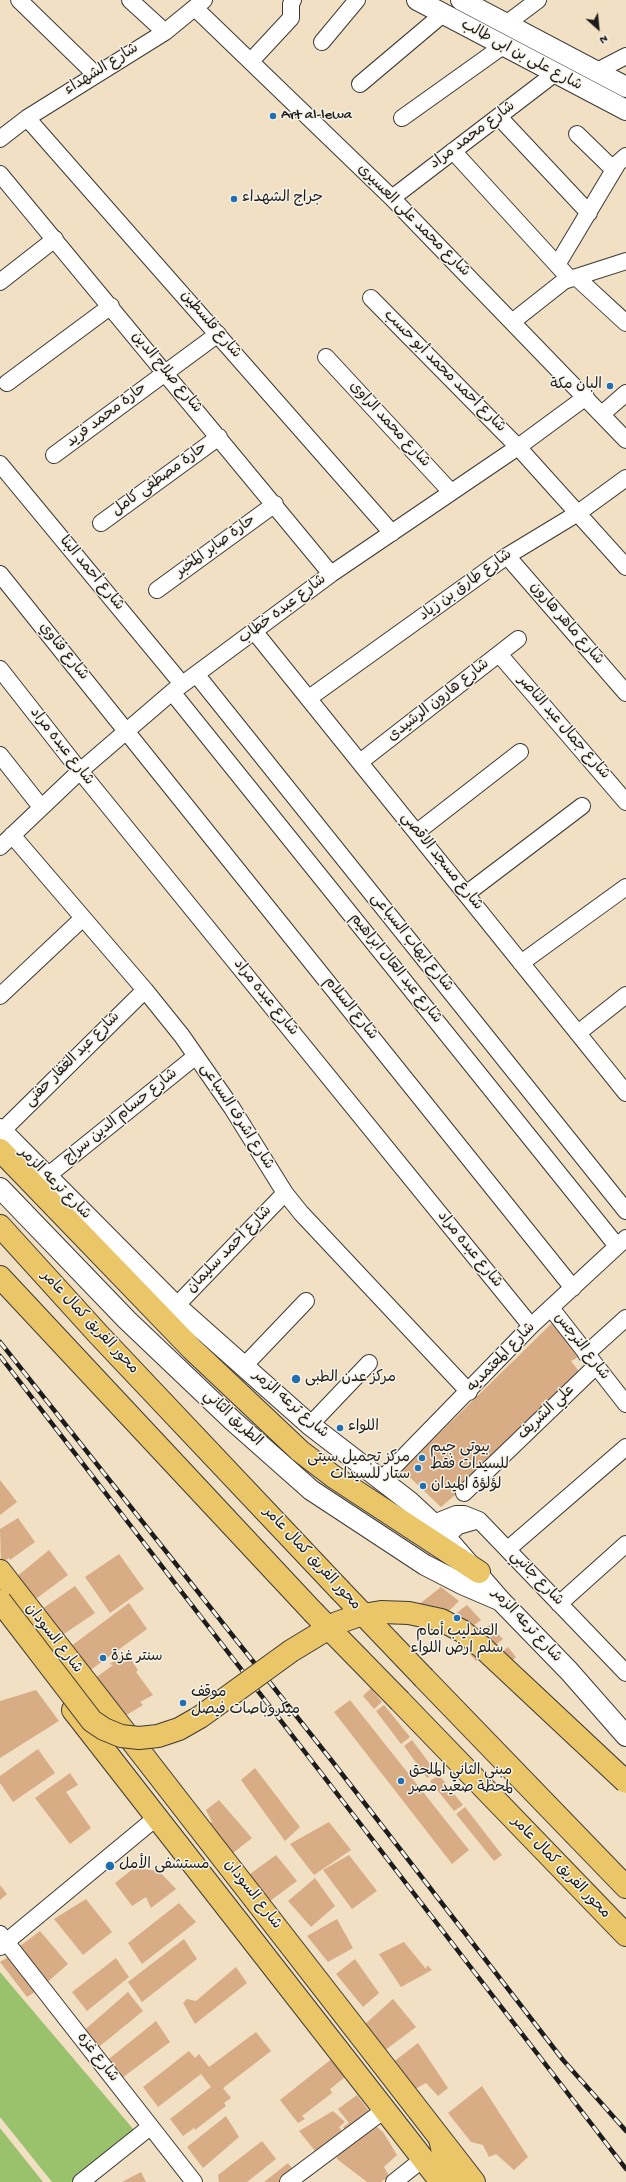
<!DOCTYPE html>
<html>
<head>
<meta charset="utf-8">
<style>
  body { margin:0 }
  #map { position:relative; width:626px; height:2182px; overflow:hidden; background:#f1e0c3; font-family:"Gochi Hand",sans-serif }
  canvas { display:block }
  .north { position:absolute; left:578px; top:8px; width:40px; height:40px; -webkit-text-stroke:3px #f7f3e8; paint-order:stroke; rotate:153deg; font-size:11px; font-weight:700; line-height:16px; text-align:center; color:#1c1c1c }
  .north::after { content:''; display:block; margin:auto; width:14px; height:18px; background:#1c1c1c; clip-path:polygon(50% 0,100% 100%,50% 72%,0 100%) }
</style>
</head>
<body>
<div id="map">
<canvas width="626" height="2182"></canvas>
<div class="north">N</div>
</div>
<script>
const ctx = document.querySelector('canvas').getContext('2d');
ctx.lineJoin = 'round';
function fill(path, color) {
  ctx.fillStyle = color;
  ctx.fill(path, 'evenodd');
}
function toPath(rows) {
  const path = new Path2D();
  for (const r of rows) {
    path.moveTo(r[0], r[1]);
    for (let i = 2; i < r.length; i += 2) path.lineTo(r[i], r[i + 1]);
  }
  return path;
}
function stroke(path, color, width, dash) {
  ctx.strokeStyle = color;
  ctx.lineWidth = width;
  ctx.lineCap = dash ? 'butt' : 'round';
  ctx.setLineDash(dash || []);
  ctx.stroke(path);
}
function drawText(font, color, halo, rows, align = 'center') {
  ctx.font = font + ' "Gochi Hand","Playpen Sans Arabic",sans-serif';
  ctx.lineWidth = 3;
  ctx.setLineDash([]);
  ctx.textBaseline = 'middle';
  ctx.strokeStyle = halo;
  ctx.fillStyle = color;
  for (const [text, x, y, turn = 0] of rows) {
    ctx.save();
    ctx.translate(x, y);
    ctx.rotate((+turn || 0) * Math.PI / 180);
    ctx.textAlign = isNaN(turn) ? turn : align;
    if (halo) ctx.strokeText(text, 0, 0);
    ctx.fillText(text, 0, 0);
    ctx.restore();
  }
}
const green = toPath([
  [0,1972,134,2130,71,2182,52,2182,0,2117],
  [0,2128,43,2182,0,2182]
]);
const building = toPath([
  [555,1320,582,1355,571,1361,582,1375,505,1452,441,1507,402,1470],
  [0,1480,17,1502,0,1515],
  [18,1518,35,1542,10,1560,9,1558,1,1563,0,1529],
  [49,1550,68,1575,33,1601,15,1578],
  [119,1554,144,1589,110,1613,85,1577],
  [75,1586,95,1613,58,1638,39,1611],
  [441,1587,459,1601,439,1621,418,1605],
  [129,1603,147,1629,85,1674,67,1649],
  [467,1605,481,1620,457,1638,442,1624],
  [489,1625,503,1639,476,1661,463,1646],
  [508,1647,516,1657,496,1674,487,1666],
  [127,1654,138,1670,136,1672,153,1695,140,1702,143,1705,125,1716,94,1679,113,1665,109,1664],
  [371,1688,382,1702,374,1709,363,1696],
  [36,1690,59,1721,0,1758,0,1701],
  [350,1700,469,1850,452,1864,334,1712],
  [384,1705,410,1737,401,1744,376,1711],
  [412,1740,436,1772,427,1778,404,1746],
  [38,1749,55,1773,13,1802,0,1783,0,1776],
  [255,1768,300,1827,285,1841,241,1780],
  [70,1773,78,1785,66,1792,91,1828,70,1844,35,1798],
  [439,1775,463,1805,454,1811,430,1781],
  [219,1800,252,1838,228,1857,205,1827,212,1822,206,1810],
  [465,1807,502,1855,494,1861,456,1814],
  [329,1822,351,1850,314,1875,290,1844],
  [276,1855,297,1881,266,1904,246,1877],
  [349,1855,377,1891,352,1909,323,1870],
  [134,1868,159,1871,176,1889,151,1908,146,1897,132,1906,115,1883],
  [315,1878,335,1906,311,1927,288,1901],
  [0,1885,7,1894,0,1900],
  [86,1899,112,1932,83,1955,54,1919],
  [179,1903,196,1922,142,1964,128,1943],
  [337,1919,353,1948,328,1962,307,1936],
  [40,1931,68,1964,44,1985,16,1949],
  [184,1939,197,1959,142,2002,128,1982],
  [404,1942,426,1969,427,1965,432,1970,401,1987,379,1954],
  [12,1955,40,1989,27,1997,0,1962],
  [116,1958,129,1977,87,2011,72,1992],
  [355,1959,379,1993,363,2007,336,1974],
  [236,1967,247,1983,195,2024,183,2003,187,1999,196,2001],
  [128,1992,143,2011,95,2050,81,2033],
  [393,1999,416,2027,384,2051,364,2025],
  [156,2021,170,2042,118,2081,105,2062],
  [256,2032,271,2051,223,2088,231,2098,224,2103,226,2106,195,2130,194,2128,183,2136,170,2119,211,2087,201,2074,158,2107,143,2087,189,2051,195,2058,199,2054,209,2067],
  [418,2043,448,2088,438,2096,426,2083,415,2089,392,2063],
  [334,2057,349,2074,330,2089,332,2093,302,2116,305,2119,298,2123,280,2100],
  [482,2086,528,2157,514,2170,496,2154,489,2157,483,2145,471,2142,448,2113],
  [357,2095,372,2115,347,2134,343,2127,349,2123,338,2109],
  [333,2111,345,2122,339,2127,345,2135,319,2156,299,2131],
  [226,2116,239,2137,203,2168,187,2147],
  [372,2123,383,2132,397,2155,384,2167,389,2176,381,2182,367,2182,337,2159,336,2152],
  [262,2141,276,2159,247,2182,219,2182,218,2175],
  [288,2163,303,2182,264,2182],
  [141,2172,146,2182,122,2182]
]);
const minor = toPath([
  [19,0,95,74],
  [130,0,165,32],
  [195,8,392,198,626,440],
  [506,24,538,0],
  [322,42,357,0],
  [251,61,291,18,291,4,293,0],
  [595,72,626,56],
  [360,84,443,14],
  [499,117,589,213],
  [27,118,392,533],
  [402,118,503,46],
  [577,134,614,170],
  [0,139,27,118,165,32,204,0],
  [453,151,570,279],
  [0,174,331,574],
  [392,198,554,74],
  [557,265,618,163,626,156],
  [576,277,626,323],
  [0,282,55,239],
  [371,298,518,447,626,567],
  [512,322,564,281,626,261],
  [326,357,451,492],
  [7,383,111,306],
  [602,414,626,393],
  [54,455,218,334],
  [0,464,182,684],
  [101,523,219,437],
  [507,556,626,693],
  [0,574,573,1288],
  [157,590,275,504],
  [254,631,626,1093],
  [499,654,626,802],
  [0,669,80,771,531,1326],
  [196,674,626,1211],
  [172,692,617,1246],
  [309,698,507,556,578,513,626,478],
  [0,755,41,807],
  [360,762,518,639],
  [417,832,520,752],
  [12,835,145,990,182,1036,232,1108,285,1193,301,1213,469,1392],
  [0,847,80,771,172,692,331,574,518,447,586,397],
  [466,894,582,806],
  [521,963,626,887],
  [0,996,83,918],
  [578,1033,626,995],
  [2,1131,145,990],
  [46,1177,196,1056],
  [176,1306,285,1193],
  [551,1308,626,1404],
  [586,1354,626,1318],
  [245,1365,306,1301],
  [310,1425,369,1363],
  [381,1480,531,1326,626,1238],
  [464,1493,596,1366],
  [436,1526,441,1520,456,1514,464,1514,479,1520,626,1673],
  [446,1537,458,1526,479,1520],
  [508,1549,626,1447],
  [559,1604,626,1544],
  [0,1934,194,2182],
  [0,1947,157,1817],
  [81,2182,150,2127],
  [288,2182,383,2111],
  [394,2182,423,2159]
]);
const tertiary = toPath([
  [417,0,626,110],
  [461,0,626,87],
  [0,1129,176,1306,310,1425,410,1502,436,1526,501,1601,569,1671,626,1736],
  [0,1188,127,1320,232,1420,311,1490,425,1565,464,1585,499,1600]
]);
const primary = toPath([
  [0,1571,474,2182],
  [73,1710,441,2182]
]);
const trunk = toPath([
  [440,2139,445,2161,458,2182]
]);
const motorway = toPath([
  [0,1150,192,1349,300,1451,334,1477,479,1572],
  [0,1226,99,1335,339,1589],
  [0,1277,313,1612],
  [424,1678,626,1887],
  [400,1701,626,1935]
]);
const rail = toPath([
  [0,1342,332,1761,563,2060,626,2131],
  [0,1356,626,2169]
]);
const primaryBridge = toPath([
  [0,1601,92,1721,104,1729,121,1736,139,1738,158,1736,179,1729,200,1717,291,1651,337,1623,357,1616,381,1612,409,1613,441,1620,462,1631,483,1648,626,1782]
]);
const motorwayBridge = toPath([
  [339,1589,424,1678],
  [313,1612,400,1701]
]);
const markers = [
  [273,116,4,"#1f6fb2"],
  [234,199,4,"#1f6fb2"],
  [610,386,4,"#1f6fb2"],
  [296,1379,5,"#1f6fb2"],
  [340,1428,4,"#1f6fb2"],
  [422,1458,4,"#1f6fb2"],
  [418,1468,4,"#1f6fb2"],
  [423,1486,4,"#1f6fb2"],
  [457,1618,4,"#1f6fb2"],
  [103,1658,4,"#1f6fb2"],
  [183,1703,4,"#1f6fb2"],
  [401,1781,4,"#1f6fb2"],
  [110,1866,5,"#1f6fb2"]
];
const streetNames = [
  ["شارع على بن ابى طالب",521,56,28],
  ["شارع الشهداء",102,70,-32],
  ["شارع محمد مراد",473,136,-37],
  ["شارع محمد على العسيرى",413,221,45],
  ["شارع فلسطين",210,325,49],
  ["شارع أحمد محمد أبو حسب",444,372,45],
  ["شارع صلاح الدين",166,373,50],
  ["حارة محمد فريد",107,416,-37],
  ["شارع محمد الراوى",389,425,47],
  ["حارة مصطفى كامل",160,480,-36],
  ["حارة صابر المخبر",216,547,-36],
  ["شارع أحمد البنا",91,574,50],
  ["شارع طارق بن زياد",466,586,-36],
  ["شارع عبده خطاب",283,610,-37],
  ["شارع ماهر هارون",566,624,49],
  ["شارع قناوي",63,652,51],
  ["شارع هارون الرشيدى",439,701,-38],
  ["شارع جمال عبد الناصر",563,728,49],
  ["شارع عبده مراد",61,747,52],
  ["شارع مسجد الاقصي",441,862,51],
  ["شارع ايهاب السباعى",411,943,51],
  ["شارع عبد العال ابراهيم",395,969,51],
  ["شارع عبده مراد",265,998,51],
  ["شارع السلام",350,1009,51],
  ["شارع عبد الغفار حفنى",73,1060,-45],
  ["شارع حسام الدين سراج",121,1117,-39],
  ["شارع اشرف السباعى",236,1117,57],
  ["شارع ترعه الزمر",54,1184,45],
  ["شارع أحمد سليمان",230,1250,-46],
  ["شارع عبده مراد",469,1250,51],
  ["محور الفريق كمال عامر",89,1323,47],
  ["شارع النرجس",581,1347,52],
  ["شارع المعتمديه",502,1358,-46],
  ["شارع ترعه الزمر",290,1405,41],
  ["علي الشريف",547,1413,-44],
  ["الطريق الثاني",232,1419,43],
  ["محور الفريق كمال عامر",311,1559,47],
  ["شارع جانبي",536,1579,46],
  ["شارع ترعه الزمر",526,1626,47],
  ["شارع السودان",53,1639,52],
  ["محور الفريق كمال عامر",560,1868,46],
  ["شارع السودان",252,1895,52],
  ["شارع غزه",97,2058,52]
];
const poiNames = [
  ["Art al-lewa",281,116],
  ["جراج الشهداء",242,199],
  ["البان مكة",602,386,"right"],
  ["مركز عدن الطبى",305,1379],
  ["اللواء",348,1428],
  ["بيوتى جيم",430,1449],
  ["للسيدات فقط",430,1466],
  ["مركز تجميل سيتى",410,1459,"right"],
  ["ستار للسيدات",410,1476,"right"],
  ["لؤلؤة الميدان",431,1486],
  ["العندليب أمام",457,1633,"center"],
  ["سلم ارض اللواء",457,1650,"center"],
  ["سنتر غزة",111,1658],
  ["موقف",191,1694],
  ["ميكروباصات فيصل",191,1711],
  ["مبني الثاني الملحق",409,1772],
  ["لمحطة صعيد مصر",409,1789],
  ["مستشفى الأمل",119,1866]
];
fill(green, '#9ac16c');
fill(building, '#d8ad86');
stroke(minor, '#3c3935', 18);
stroke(tertiary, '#3c3935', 22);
stroke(primary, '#3c3935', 24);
stroke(trunk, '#3c3935', 24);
stroke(motorway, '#3c3935', 24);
stroke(minor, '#fff', 16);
stroke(tertiary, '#fff', 20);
stroke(primary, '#ebc669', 22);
stroke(trunk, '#ebc669', 22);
stroke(motorway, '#ebc669', 22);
stroke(rail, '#1c1c1c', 4.5);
stroke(rail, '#f7f3e8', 3, [9]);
stroke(primaryBridge, '#3c3935', 24, []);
stroke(motorwayBridge, '#3c3935', 24, []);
stroke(primaryBridge, '#ebc669', 22);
stroke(motorwayBridge, '#ebc669', 22);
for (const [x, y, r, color] of markers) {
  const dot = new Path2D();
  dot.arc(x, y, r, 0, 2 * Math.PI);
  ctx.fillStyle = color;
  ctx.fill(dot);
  stroke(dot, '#f7f3e8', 1.5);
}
drawText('15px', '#1c1c1c', '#f7f3e8', streetNames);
drawText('15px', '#1c1c1c', '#f7f3e8', poiNames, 'left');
</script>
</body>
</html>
